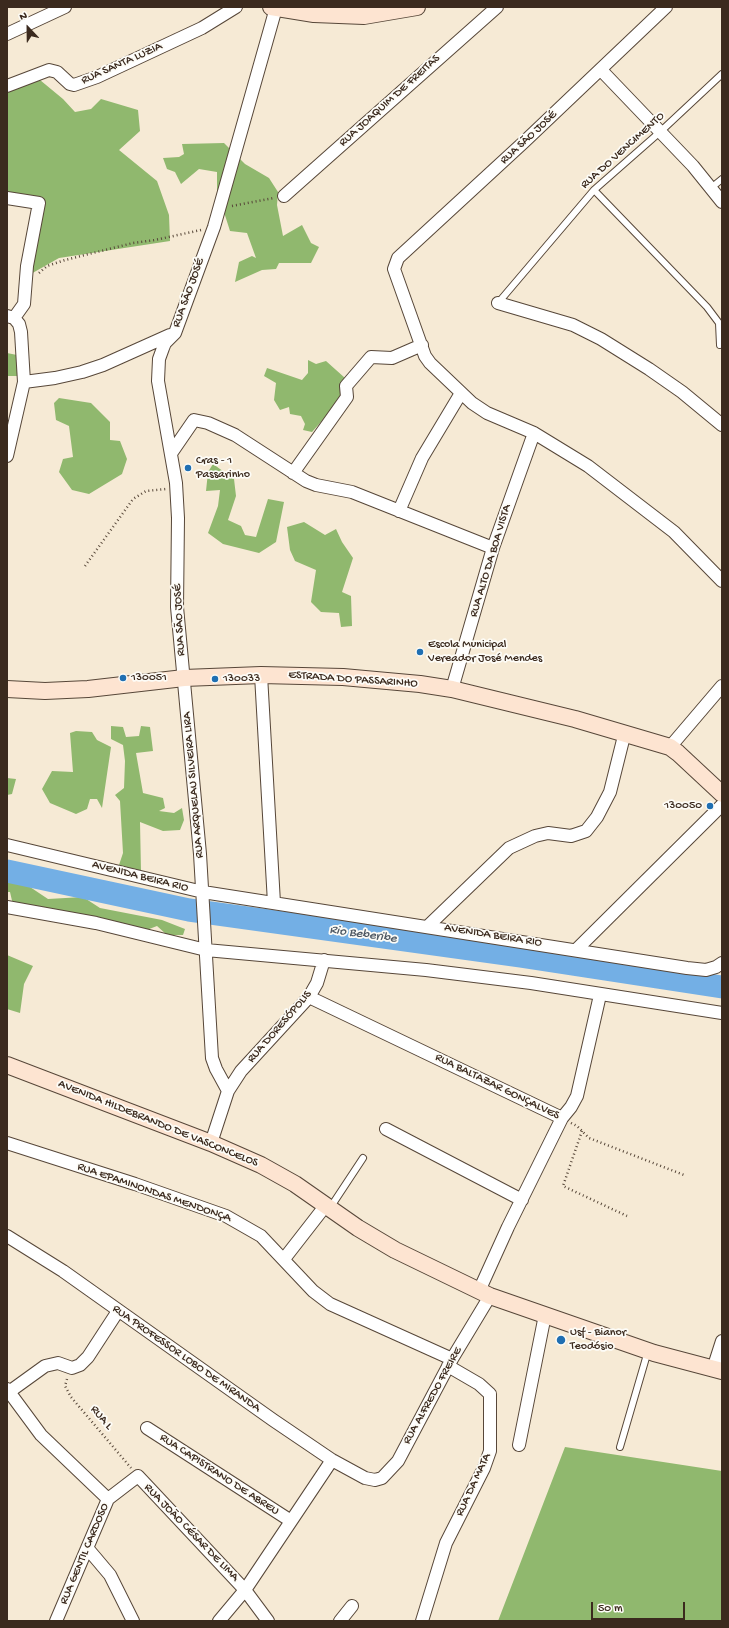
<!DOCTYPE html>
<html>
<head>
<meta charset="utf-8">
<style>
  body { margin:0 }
  #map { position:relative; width:729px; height:1628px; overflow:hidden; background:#f6ead5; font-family:"Gochi Hand",sans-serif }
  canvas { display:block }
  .frame { position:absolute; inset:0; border:8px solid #3b2a1e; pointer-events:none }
  .north { position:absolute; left:8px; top:8px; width:40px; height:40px; -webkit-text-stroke:3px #fdfcf7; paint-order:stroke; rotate:338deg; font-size:11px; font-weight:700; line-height:16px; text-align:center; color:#3b2a1e }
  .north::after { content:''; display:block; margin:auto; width:14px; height:18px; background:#3b2a1e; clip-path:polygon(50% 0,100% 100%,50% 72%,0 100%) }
  .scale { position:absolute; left:591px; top:1602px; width:94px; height:18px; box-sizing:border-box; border:2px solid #3b2a1e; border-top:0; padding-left:5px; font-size:12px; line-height:14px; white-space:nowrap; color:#3b2a1e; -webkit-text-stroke:3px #fdfcf7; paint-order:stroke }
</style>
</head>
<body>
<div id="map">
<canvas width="729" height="1628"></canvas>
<div class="frame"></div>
<div class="north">N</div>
<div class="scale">50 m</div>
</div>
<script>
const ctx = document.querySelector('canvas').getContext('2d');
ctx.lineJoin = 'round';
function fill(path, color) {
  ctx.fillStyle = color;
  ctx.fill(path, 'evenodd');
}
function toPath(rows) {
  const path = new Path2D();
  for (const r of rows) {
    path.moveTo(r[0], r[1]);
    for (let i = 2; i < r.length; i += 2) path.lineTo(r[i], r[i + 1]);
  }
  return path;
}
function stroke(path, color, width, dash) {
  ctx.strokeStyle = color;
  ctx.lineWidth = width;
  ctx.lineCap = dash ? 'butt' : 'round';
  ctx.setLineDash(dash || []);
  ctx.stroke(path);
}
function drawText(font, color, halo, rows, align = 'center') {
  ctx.font = font + ' "Gochi Hand",sans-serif';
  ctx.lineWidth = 3.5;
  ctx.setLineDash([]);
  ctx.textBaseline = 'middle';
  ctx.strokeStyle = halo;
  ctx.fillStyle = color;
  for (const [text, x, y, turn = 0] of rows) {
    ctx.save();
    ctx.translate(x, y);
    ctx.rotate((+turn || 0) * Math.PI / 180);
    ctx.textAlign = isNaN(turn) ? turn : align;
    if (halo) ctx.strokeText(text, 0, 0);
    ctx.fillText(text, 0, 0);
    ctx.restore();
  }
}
const forest = toPath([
  [40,80,63,99,75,112,91,109,101,99,138,110,140,131,119,150,157,181,169,215,170,241,59,258,29,275,39,203,7,195,7,94,10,89],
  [224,143,245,164,269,178,278,192,277,205,283,236,302,225,311,243,319,247,311,263,279,263,276,269,262,270,235,282,239,262,252,256,256,258,247,233,230,231,217,190,217,172,199,169,181,184,175,172,167,169,163,158,179,157,184,154,182,144],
  [7,353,17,355,19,376,7,376],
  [308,360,316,364,326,361,345,378,340,388,343,397,312,432,303,430,305,424,301,416,290,414,289,407,280,410,274,400,276,383,264,376,267,368,302,380,308,373],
  [59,398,91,403,110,422,110,440,120,441,127,459,122,474,89,494,72,490,59,472,63,459,73,457,69,426,56,420,54,403],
  [213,464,234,479,236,496,228,520,241,526,245,535,256,537,268,499,284,502,276,542,259,553,223,544,208,533,218,506,220,490,206,491,208,472],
  [304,522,325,535,336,529,342,542,353,558,342,592,351,596,352,626,341,627,339,613,321,612,311,602,316,570,295,561,290,550,287,527],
  [111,726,123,727,126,737,139,736,141,726,150,727,153,751,136,753,143,793,163,798,165,808,159,811,174,813,182,808,184,820,180,830,163,831,140,822,141,872,123,868,119,865,123,853,120,801,115,795,124,788,125,761,123,745,111,739],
  [76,731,92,732,97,740,111,747,102,808,97,799,90,799,87,809,76,814,50,803,42,789,52,771,73,772,70,733],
  [7,778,16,779,12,794,7,795],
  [7,879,24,883,48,899,83,897,100,908,162,920,185,929,183,935,167,935,157,926,144,931,13,905,10,892,7,892],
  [7,955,33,966,24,984,20,1013,7,1009],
  [565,1447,722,1471,722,1621,498,1621]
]);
const river = toPath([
  [7,871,189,910,521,956,722,987]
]);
const path = toPath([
  [232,206,274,198],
  [39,273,47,266,65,260,133,243,155,240,201,230],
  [85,566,133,499,146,491,166,489],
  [571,1123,577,1126,589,1138,684,1175],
  [582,1131,563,1186,627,1216],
  [67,1379,65,1386,71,1397,131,1468]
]);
const lane = toPath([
  [711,188,722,179],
  [594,190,707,307,719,323,720,345],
  [498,303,594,190,660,132,722,74],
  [330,1208,363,1158],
  [620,1447,648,1351]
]);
const street = toPath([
  [666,7,524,142,398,258,394,269,425,356,430,363,472,403,487,413,534,433,588,466,674,532,722,581],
  [7,34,65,7],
  [601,70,693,166,722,202],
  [7,86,49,70,57,72,70,84,74,85,97,77,202,28,236,7],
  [284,196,497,7],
  [7,198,39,203,27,266,24,304,14,318],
  [498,303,573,325,601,339,649,369,682,392,722,425],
  [7,316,14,318,19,324,21,332,24,382,7,456],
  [24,382,55,378,82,372,103,365,170,335],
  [172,452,194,420,208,423,235,435,306,481,316,485,352,492,493,548],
  [293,473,347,397,346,386,371,357,392,358,422,345],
  [399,511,422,458,461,393],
  [261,675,274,903],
  [452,689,493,548,534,433],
  [670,747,722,686],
  [7,845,203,892,687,968,706,970,716,967,722,963],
  [7,907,96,923,206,950,426,970,531,983,722,1013],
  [428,926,509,848,535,836,548,833,571,836,586,831,597,817,610,792,625,732],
  [577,949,722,805],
  [309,997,562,1118],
  [228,1091,216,1069,212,1058,200,854,177,607,178,518,176,483,158,381,159,359,163,348,165,343,175,333,214,227,276,8],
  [386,1129,522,1200],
  [7,1143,135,1184,226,1216,261,1236,313,1291,330,1304,452,1359],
  [211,1143,228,1091,241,1071,309,997,317,983,324,960],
  [7,1236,63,1271,273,1420,332,1460,365,1478,375,1480,382,1478,398,1461,452,1359,490,1296],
  [284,1259,326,1205],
  [479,1291,508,1227,562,1118,571,1107,577,1096,600,995],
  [713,1369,722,1341],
  [7,1389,41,1435,108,1499],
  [9,1392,45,1366,58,1363,72,1368,80,1365,88,1357,118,1311],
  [147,1428,291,1521],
  [519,1445,545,1315],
  [88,1549,110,1575,133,1621],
  [56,1621,108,1499,138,1476,245,1590,268,1621],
  [219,1621,245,1590,332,1460],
  [340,1621,352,1606],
  [422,1621,446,1543,484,1468,490,1451,490,1394,479,1384,448,1366]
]);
const secondary = toPath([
  [271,7,314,14,364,16,417,7],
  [7,689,45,691,88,689,184,678,261,675,343,677,420,684,452,689,575,719,670,747,678,753,722,794],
  [7,1065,211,1143,261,1165,295,1184,358,1228,395,1250,490,1296,654,1353,722,1371]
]);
const markers = [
  [188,468,4,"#1f6fb2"],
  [420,652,4,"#1f6fb2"],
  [123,678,4,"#1f6fb2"],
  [215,679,4,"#1f6fb2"],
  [710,806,4,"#1f6fb2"],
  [561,1340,5,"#1f6fb2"]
];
const streetNames = [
  ["RUA SANTA LUZIA",122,64,-24],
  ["RUA JOAQUIM DE FREITAS",390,101,-42],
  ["RUA SÃO JOSÉ",529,138,-43],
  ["RUA DO VENCIMENTO",623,151,-42],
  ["RUA SÃO JOSÉ",189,293,-70],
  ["RUA ALTO DA BOA VISTA",491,561,-73],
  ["RUA SÃO JOSÉ",180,620,-93],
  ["ESTRADA DO PASSARINHO",353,680,4],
  ["RUA ARQUELAU SILVEIRA LIRA",194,785,-95],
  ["AVENIDA BEIRA RIO",140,877,14],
  ["AVENIDA BEIRA RIO",493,936,9],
  ["RUA DORESÓPOLIS",280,1027,-49],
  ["RUA BALTAZAR GONÇALVES",497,1087,26],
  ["AVENIDA HILDEBRANDO DE VASCONCELOS",158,1124,22],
  ["RUA EPAMINONDAS MENDONÇA",154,1193,19],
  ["RUA PROFESSOR LOBO DE MIRANDA",186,1359,35],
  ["RUA ALFREDO FREIRE",433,1396,-61],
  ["RUA L",101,1418,50],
  ["RUA CAPISTRANO DE ABREU",219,1475,33],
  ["RUA DA MATA",474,1485,-65],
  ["RUA JOÃO CÉSAR DE LIMA",191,1533,46],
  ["RUA GENTIL CARDOSO",85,1554,-67]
];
const poiNames = [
  ["Cras - 1",196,461],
  ["Passarinho",196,475],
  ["Escola Municipal",428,645],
  ["Vereador José Mendes",428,659],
  ["130051",131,678],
  ["130033",223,679],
  ["130050",702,806,"right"],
  ["Usf - Bianor",570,1333],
  ["Teodósio",570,1347]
];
const waterNames = [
  ["Rio Beberibe",363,935,8]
];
fill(forest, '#90b86e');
stroke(river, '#73afe5', 23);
stroke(lane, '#574739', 8);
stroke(street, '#574739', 14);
stroke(secondary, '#574739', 18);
stroke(path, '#574739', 2.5, [1, 3]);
stroke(lane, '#fff', 6);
stroke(street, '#fff', 12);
stroke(secondary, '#fde4d1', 16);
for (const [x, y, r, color] of markers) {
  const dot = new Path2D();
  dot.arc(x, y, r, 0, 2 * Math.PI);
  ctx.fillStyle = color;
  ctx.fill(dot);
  stroke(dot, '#fdfcf7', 1.5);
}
drawText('12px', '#3b2a1e', '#fdfcf7', streetNames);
drawText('12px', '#3b2a1e', '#fdfcf7', poiNames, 'left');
drawText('italic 13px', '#4f5964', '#fdfcf7', waterNames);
</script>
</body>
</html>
